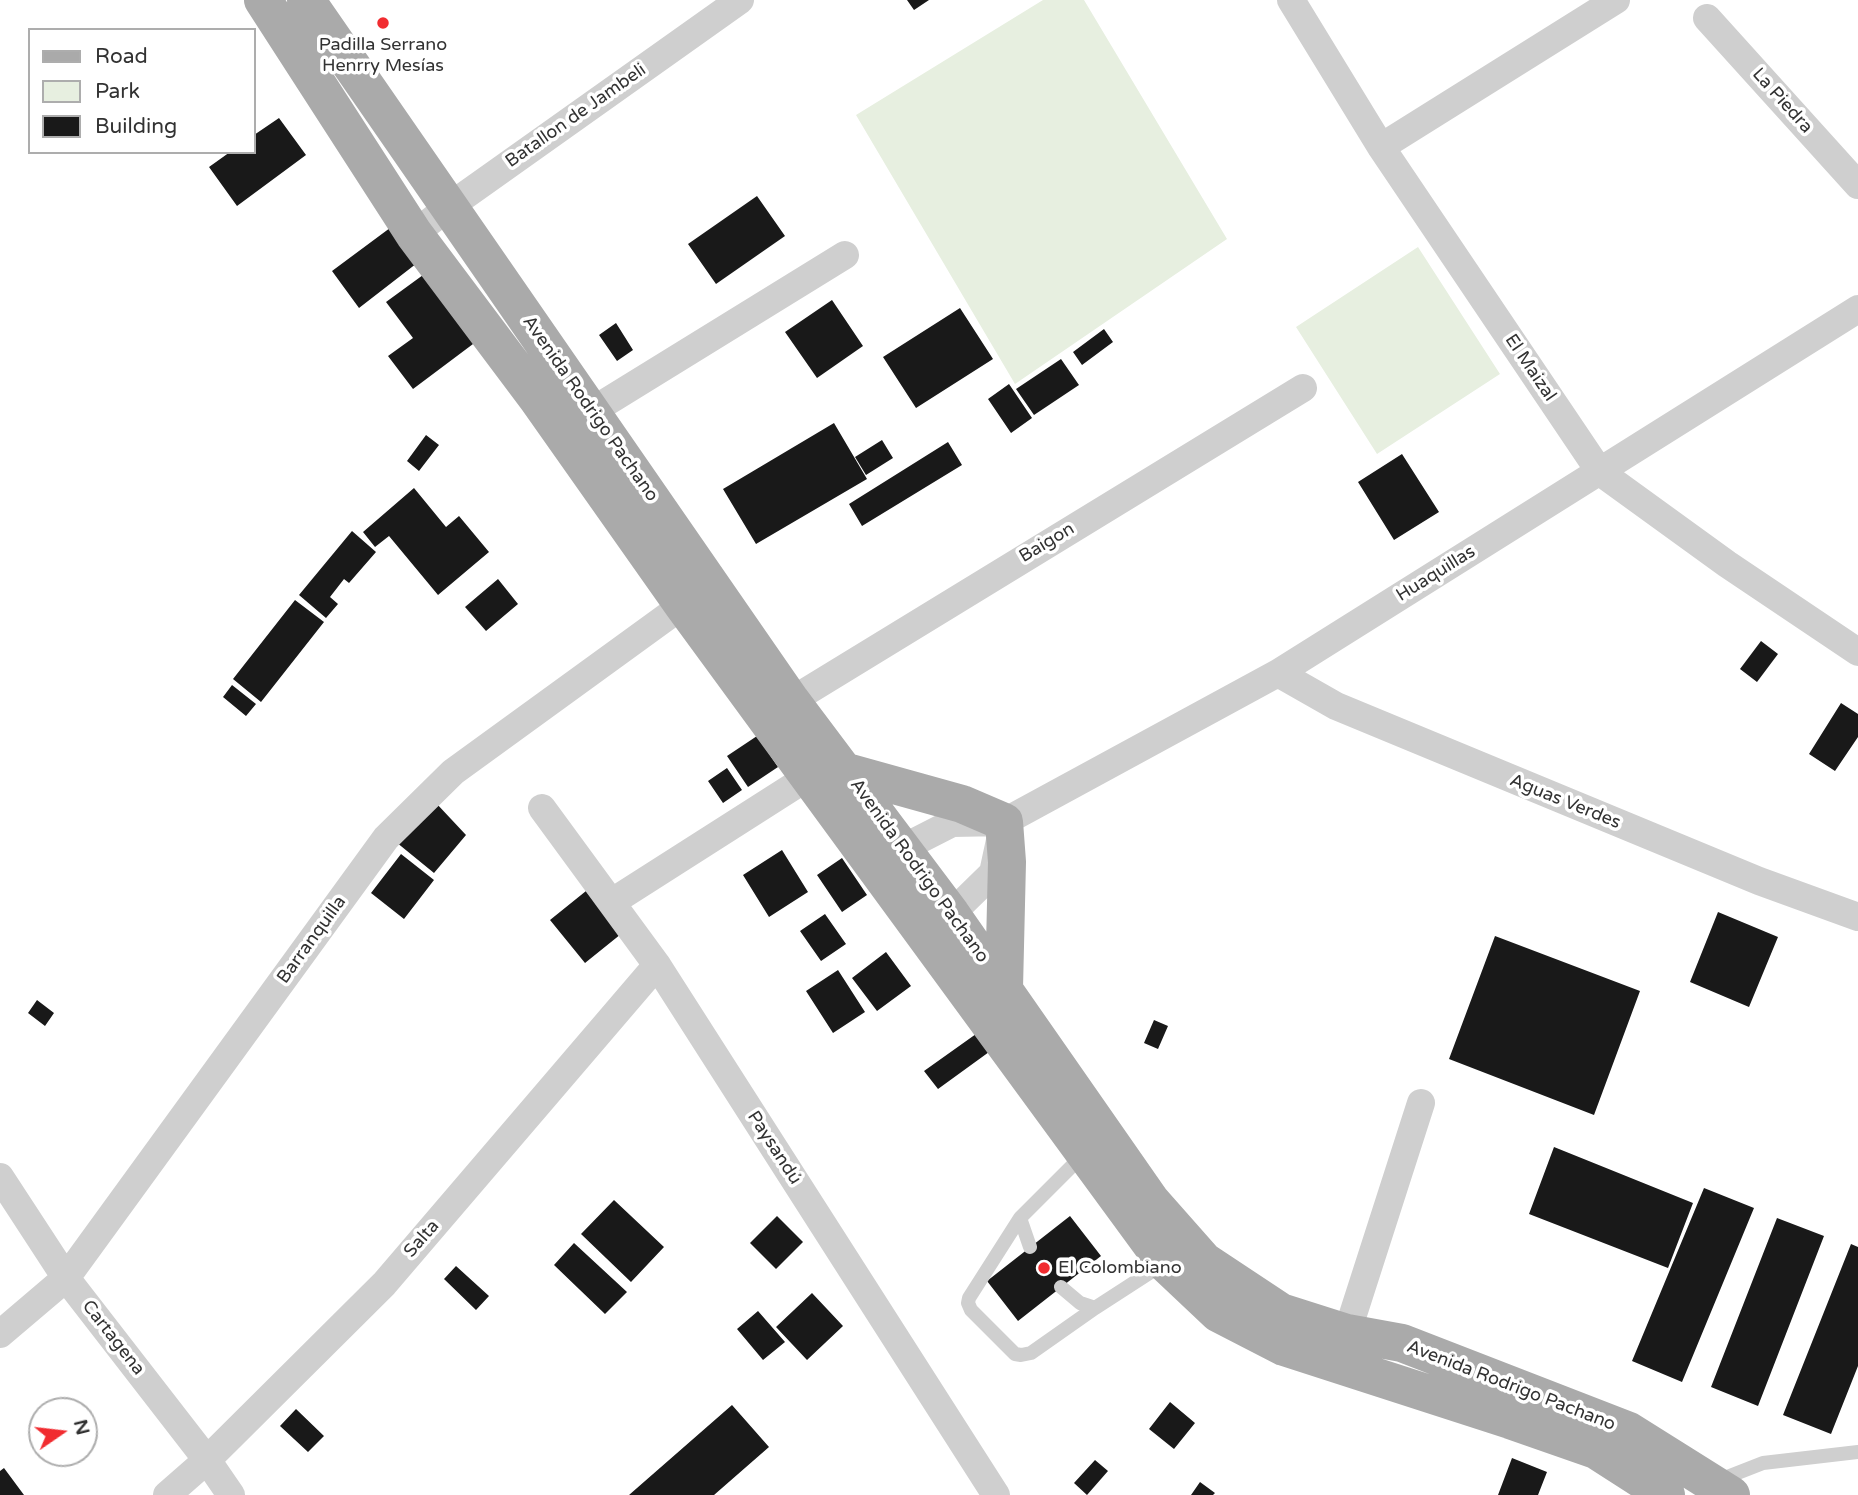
<!DOCTYPE html>
<html>
<head>
<meta charset="utf-8">
<style>
  body { margin:0 }
  #map { position:relative; width:1858px; height:1495px; overflow:hidden; background:#fff; font-family:"Varela Round",sans-serif }
  canvas { display:block }
  .legend { position:absolute; left:28px; top:28px; width:228px; height:126px; box-sizing:border-box; background:#fff; border:2px solid #adadad; margin:0; padding:9px 12px; list-style:none; font-size:21px; color:#323232 }
  .legend li { display:flex; align-items:center; gap:14px; height:35px }
  .legend b { width:35px; border:2px solid #adadad }
  .north { position:absolute; left:28px; top:1397px; width:70px; height:70px; box-sizing:border-box; background:#fff; border:2px solid #adadad; border-radius:50%; rotate:76deg; font-size:19px; font-weight:700; line-height:28px; text-align:center; color:#323232 }
  .north::after { content:''; display:block; margin:auto; width:24px; height:32px; background:#f12c30; clip-path:polygon(50% 0,100% 100%,50% 72%,0 100%) }
</style>
</head>
<body>
<div id="map">
<canvas width="1858" height="1495"></canvas>
<ul class="legend">
<li><b style="height:9px;background:#aaa"></b>Road</li>
<li><b style="height:19px;background:#e7efe0"></b>Park</li>
<li><b style="height:19px;background:#191919"></b>Building</li>
</ul>
<div class="north">N</div>
</div>
<script>
const ctx = document.querySelector('canvas').getContext('2d');
ctx.lineJoin = 'round';
function fill(path, color) {
  ctx.fillStyle = color;
  ctx.fill(path, 'evenodd');
}
function toPath(rows) {
  const path = new Path2D();
  for (const r of rows) {
    path.moveTo(r[0], r[1]);
    for (let i = 2; i < r.length; i += 2) path.lineTo(r[i], r[i + 1]);
  }
  return path;
}
function stroke(path, color, width, dash) {
  ctx.strokeStyle = color;
  ctx.lineWidth = width;
  ctx.lineCap = dash ? 'butt' : 'round';
  ctx.setLineDash(dash || []);
  ctx.stroke(path);
}
function drawText(font, color, halo, rows, align = 'center') {
  ctx.font = font + ' "Varela Round",sans-serif';
  ctx.lineWidth = 7;
  ctx.setLineDash([]);
  ctx.textBaseline = 'middle';
  ctx.strokeStyle = halo;
  ctx.fillStyle = color;
  for (const [text, x, y, turn = 0] of rows) {
    ctx.save();
    ctx.translate(x, y);
    ctx.rotate((+turn || 0) * Math.PI / 180);
    ctx.textAlign = isNaN(turn) ? turn : align;
    if (halo) ctx.strokeText(text, 0, 0);
    ctx.fillText(text, 0, 0);
    ctx.restore();
  }
}
const green = toPath([
  [1043,0,1084,0,1227,239,1015,384,856,115],
  [1418,247,1500,374,1377,454,1296,327]
]);
const building = toPath([
  [907,0,929,0,914,10],
  [279,118,306,155,237,206,209,167,230,152,254,152,254,135],
  [757,196,785,236,716,284,688,244],
  [394,225,421,260,359,308,332,271],
  [434,267,485,335,413,389,388,356,413,338,386,302],
  [832,300,863,346,817,378,785,332],
  [960,308,993,359,916,408,883,357],
  [616,323,633,350,617,361,599,335],
  [1104,329,1113,342,1082,365,1073,352],
  [1061,359,1079,385,1034,415,1016,389],
  [1009,384,1032,418,1011,433,988,399],
  [834,423,867,479,756,544,723,489],
  [426,435,439,445,419,471,407,461],
  [882,440,893,458,866,475,855,457],
  [948,442,962,465,862,526,849,504],
  [1402,454,1439,512,1394,540,1358,482],
  [414,488,446,527,459,516,489,552,438,595,389,536,375,547,363,532],
  [352,531,376,552,349,583,344,579,330,597,338,604,326,618,299,595],
  [498,579,518,604,486,631,465,607],
  [295,600,324,622,261,702,233,679],
  [1761,641,1778,654,1757,682,1740,669],
  [232,685,256,704,246,716,223,697],
  [1841,703,1858,714,1858,737,1835,771,1809,754],
  [757,736,778,767,748,787,727,756],
  [727,768,742,790,723,803,708,781],
  [436,803,466,835,434,873,396,842],
  [782,850,808,892,769,917,743,875],
  [401,854,434,880,404,919,371,893],
  [842,858,867,895,842,912,817,875],
  [586,891,621,934,585,963,550,920],
  [1718,912,1778,937,1749,1007,1690,982],
  [825,914,846,944,821,961,800,931],
  [1495,936,1640,991,1594,1115,1449,1059],
  [886,952,911,986,877,1011,852,978],
  [838,970,865,1012,833,1033,806,991],
  [37,1000,54,1013,45,1026,28,1013],
  [1154,1020,1168,1026,1158,1049,1144,1043],
  [976,1034,989,1052,938,1089,924,1071],
  [1554,1147,1693,1203,1668,1268,1529,1214],
  [1704,1188,1754,1208,1682,1382,1632,1361],
  [614,1200,664,1247,631,1282,581,1234],
  [777,1216,803,1242,776,1269,750,1243],
  [1070,1216,1101,1256,1018,1321,987,1281],
  [1777,1218,1824,1236,1758,1406,1711,1387],
  [574,1243,627,1292,605,1314,554,1265],
  [1851,1244,1858,1247,1858,1366,1831,1434,1783,1415],
  [456,1266,489,1296,476,1310,444,1279],
  [812,1293,843,1326,807,1360,776,1327],
  [758,1311,785,1342,763,1360,737,1329],
  [1170,1402,1195,1423,1174,1449,1149,1429],
  [732,1405,769,1447,714,1495,629,1495],
  [296,1409,324,1436,308,1452,280,1426],
  [1512,1458,1547,1472,1538,1495,1498,1495],
  [1095,1460,1108,1471,1087,1495,1074,1483],
  [4,1468,24,1495,0,1495,0,1471],
  [1200,1482,1215,1493,1213,1495,1191,1495]
]);
const lane = toPath([
  [1020,1218,969,1298,968,1303,971,1310,1015,1354,1021,1355,1031,1353,1095,1308],
  [1030,1247,1020,1218,1083,1155],
  [1061,1287,1080,1303,1095,1308,1163,1264],
  [1717,1481,1763,1463,1858,1452]
]);
const street = toPath([
  [1291,0,1381,147,1600,472,1727,564,1858,652],
  [1707,18,1858,185],
  [1381,147,1616,0],
  [414,234,450,206,740,0],
  [592,411,845,255],
  [1278,673,1336,706,1759,881,1858,917],
  [791,701,1303,388],
  [542,808,657,965,996,1495],
  [1004,822,1278,673,1858,309],
  [889,859,903,848,952,823,1004,822,993,873,951,914,936,924],
  [612,902,808,777],
  [0,1177,66,1278,207,1460,231,1495],
  [1347,1333,1421,1103],
  [0,1334,66,1278,386,838,453,772,683,605],
  [167,1495,207,1460,384,1284,657,965]
]);
const primary = toPath([
  [263,0,414,234,537,398,683,605,1165,1263,1218,1313,1284,1347,1510,1420,1596,1450,1666,1495],
  [306,0,791,701,951,914,1151,1201,1204,1261,1281,1312,1347,1333,1402,1343,1629,1431,1731,1495],
  [847,772,962,804,1004,822,1007,862,1004,988]
]);
const markers = [
  [383,23,7,"#f12c30"],
  [1044,1268,7,"#f12c30"]
];
const poiNames = [
  ["Padilla Serrano",383,45],
  ["Henrry Mesías",383,66],
  ["El Colombiano",1058,1268,"left"]
];
const streetNames = [
  ["La Piedra",1782,101,48],
  ["Batallon de Jambeli",576,116,-35],
  ["El Maizal",1530,368,56],
  ["Avenida Rodrigo Pachano",590,409,55],
  ["Baigon",1047,543,-31],
  ["Huaquillas",1436,574,-32],
  ["Aguas Verdes",1565,802,22],
  ["Avenida Rodrigo Pachano",919,871,54],
  ["Barranquilla",312,940,-54],
  ["Paysandú",774,1148,57],
  ["Salta",422,1239,-49],
  ["Cartagena",113,1338,52],
  ["Avenida Rodrigo Pachano",1511,1386,21]
];
fill(green, '#e7efe0');
fill(building, '#191919');
stroke(lane, '#cfcfcf', 14);
stroke(street, '#cfcfcf', 28);
stroke(primary, '#aaa', 38);
for (const [x, y, r, color] of markers) {
  const dot = new Path2D();
  dot.arc(x, y, r, 0, 2 * Math.PI);
  ctx.fillStyle = color;
  ctx.fill(dot);
  stroke(dot, '#fff', 2.5);
}
drawText('18px', '#323232', '#fff', poiNames);
drawText('18px', '#323232', '#fff', streetNames);
</script>
</body>
</html>
